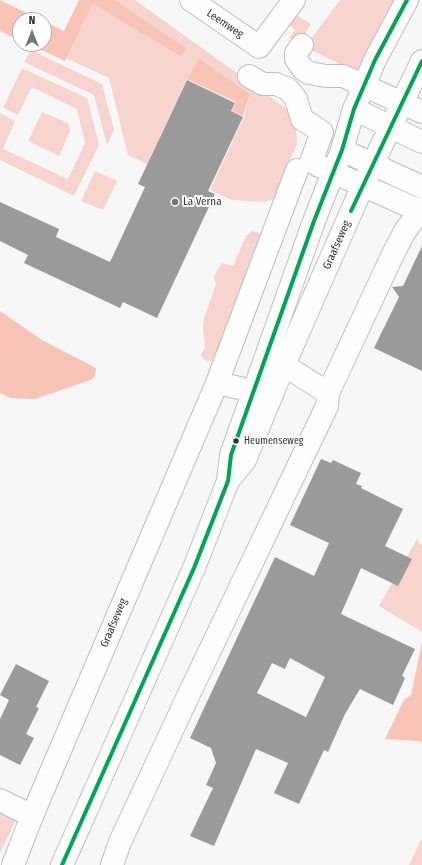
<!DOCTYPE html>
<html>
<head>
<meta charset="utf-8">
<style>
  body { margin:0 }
  #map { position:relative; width:422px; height:865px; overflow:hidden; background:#f8f7f7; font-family:"Fira Sans Condensed",sans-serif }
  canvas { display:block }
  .north { position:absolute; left:12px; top:12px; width:40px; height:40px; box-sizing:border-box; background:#fff; border:1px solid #adadad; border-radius:50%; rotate:0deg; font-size:11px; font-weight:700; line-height:16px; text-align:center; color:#323132 }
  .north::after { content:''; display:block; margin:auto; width:14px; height:18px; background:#777677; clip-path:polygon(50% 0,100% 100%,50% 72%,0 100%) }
</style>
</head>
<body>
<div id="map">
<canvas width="422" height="865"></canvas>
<div class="north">N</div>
</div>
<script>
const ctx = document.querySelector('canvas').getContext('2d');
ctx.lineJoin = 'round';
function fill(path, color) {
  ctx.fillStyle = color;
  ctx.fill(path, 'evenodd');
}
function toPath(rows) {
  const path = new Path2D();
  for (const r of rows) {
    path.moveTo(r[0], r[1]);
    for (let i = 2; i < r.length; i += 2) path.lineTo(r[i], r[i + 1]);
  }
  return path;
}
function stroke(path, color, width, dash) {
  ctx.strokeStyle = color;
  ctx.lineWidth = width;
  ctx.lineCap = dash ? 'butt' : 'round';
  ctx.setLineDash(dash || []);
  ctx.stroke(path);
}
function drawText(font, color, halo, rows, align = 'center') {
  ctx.font = font + ' "Fira Sans Condensed",sans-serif';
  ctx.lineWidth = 4;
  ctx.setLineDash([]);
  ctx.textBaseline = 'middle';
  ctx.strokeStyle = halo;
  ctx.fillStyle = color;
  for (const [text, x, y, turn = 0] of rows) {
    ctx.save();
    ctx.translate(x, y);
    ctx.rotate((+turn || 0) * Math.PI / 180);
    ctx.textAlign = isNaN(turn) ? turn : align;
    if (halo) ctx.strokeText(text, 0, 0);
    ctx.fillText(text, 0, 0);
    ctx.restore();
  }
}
const green = toPath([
  [115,0,135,0,287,109,296,127,297,144,274,199,264,202,232,200,210,190,244,117,250,94,199,58,187,79,147,164,128,155,109,78,66,58,93,4,186,48],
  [340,0,395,0,358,73,305,47],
  [295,14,311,24,299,43,289,38,295,30,287,23],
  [31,50,102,84,114,130,107,145,94,95,24,62],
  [22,68,87,98,99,145,74,196,0,160,0,113,15,121,3,149,68,179,85,143,77,109,32,87,18,115,3,108],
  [42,112,68,123,70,131,59,156,28,141],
  [95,171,117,181,103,210,81,201],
  [252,231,265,234,217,360,207,361,203,359,201,354,205,348,203,327,204,318,216,284,214,278,215,274,222,263,233,266,246,236],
  [417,539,422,546,422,632,379,606],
  [0,807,18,816,0,853],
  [422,838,422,865,409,865]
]);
const forest = toPath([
  [0,0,41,20,20,20,20,41,0,31],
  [79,0,115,0,186,48,181,56,93,4,65,61,28,44,44,44,44,21,64,31],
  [199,58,250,94,243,116,232,111,236,102,187,79],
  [0,311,42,340,96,368,95,376,91,380,35,399,10,398,0,393],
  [422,642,422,743,419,741,385,739,404,700,411,695]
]);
const building = toPath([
  [187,80,235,103,231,111,243,117,208,191,215,194,157,318,123,302,120,308,24,263,28,255,0,241,0,202,59,229,56,237,110,262,145,187,138,184],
  [422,246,422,371,374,348,399,297,392,287,403,286],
  [321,459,331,463,333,460,361,473,356,484,362,486,361,488,403,509,385,546,412,559,398,586,361,568,341,614,415,649,402,676,405,678,393,705,360,689,345,714,328,752,324,750,299,804,274,793,288,763,256,749,214,846,190,836,213,788,206,785,216,763,211,748,190,738,275,557,314,576,329,543,290,525],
  [290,658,325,677,306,717,257,693,272,663,285,669],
  [16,664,49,681,36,707,39,708,26,734,34,738,20,765,0,755,0,719,9,700,0,695]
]);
const minor = toPath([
  [191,0,259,47,294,0],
  [302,45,296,53,296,59,303,69,309,73,326,76,343,76,422,112],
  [249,76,263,84,276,84,288,89,296,99,302,119,322,132,311,162],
  [354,109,422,142],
  [342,150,422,187],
  [317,165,420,211],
  [284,365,328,393],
  [217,383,253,391],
  [0,800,32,816],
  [13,865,32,816,217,383,297,170],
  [112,865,120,842,189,694,327,406,328,393,394,252,405,231,422,208]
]);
const major = toPath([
  [228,481,245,460,284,365,367,176,422,61],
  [62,865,194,568,228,481,231,455,314,221,342,150,354,109,375,60,407,0]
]);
const bus1 = toPath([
  [351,211,422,61],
  [62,865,194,568,228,481,231,455,314,221,342,150,354,109,375,60,407,0]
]);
const markers = [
  [175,202,4,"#777677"],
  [236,441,3.5,"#323132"]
];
const busNames = [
  ["Heumenseweg",244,441]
];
const streetNames = [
  ["Leemweg",225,24,34],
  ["Graafseweg",337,245,-66],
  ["Graafseweg",114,623,-67]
];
const poiNames = [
  ["La Verna",183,202]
];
fill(green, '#f7d4cd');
fill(forest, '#f8c4b8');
fill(building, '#9a9a9a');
stroke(minor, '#bfbebf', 24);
stroke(major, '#bfbebf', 24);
stroke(minor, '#fefefe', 22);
stroke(major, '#fefefe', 22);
stroke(bus1, '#00a651', 4);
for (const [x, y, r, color] of markers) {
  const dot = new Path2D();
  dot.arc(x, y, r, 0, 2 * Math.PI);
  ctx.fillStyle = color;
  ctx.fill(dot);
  stroke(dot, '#fff', 1.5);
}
drawText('10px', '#323132', '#fff', busNames, 'left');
drawText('11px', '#323132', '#fff', streetNames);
drawText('11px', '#323132', '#fff', poiNames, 'left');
</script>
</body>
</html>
